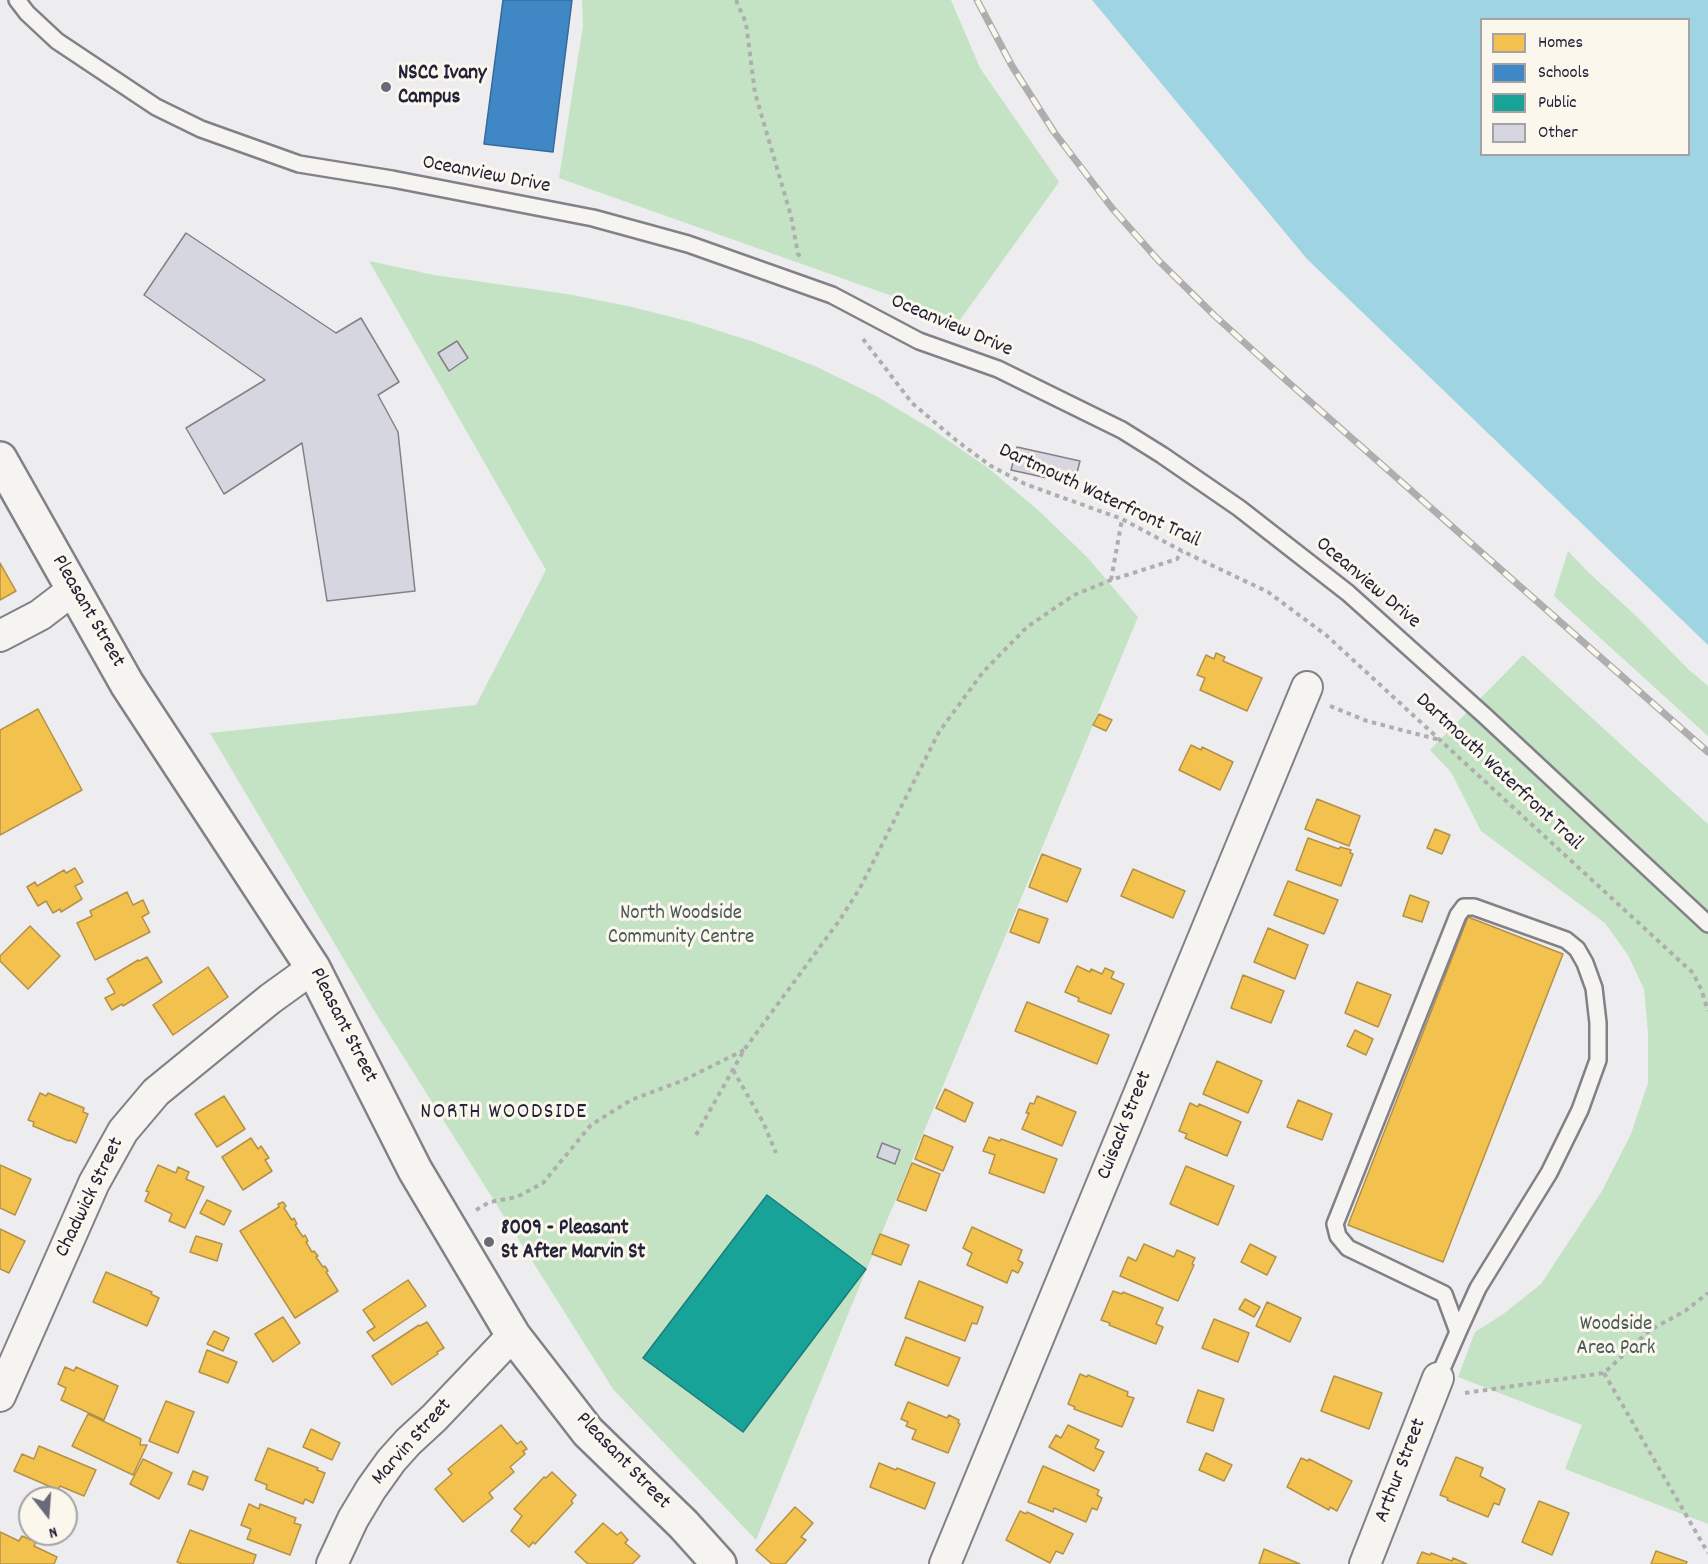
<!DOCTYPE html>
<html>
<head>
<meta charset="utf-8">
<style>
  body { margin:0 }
  #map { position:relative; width:1708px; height:1564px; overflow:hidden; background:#edecee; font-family:Dekko,sans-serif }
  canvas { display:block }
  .legend { position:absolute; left:1480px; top:18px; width:210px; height:138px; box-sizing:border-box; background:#fbf7ec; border:2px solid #a4a2a5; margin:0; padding:8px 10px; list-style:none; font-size:18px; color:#22223b }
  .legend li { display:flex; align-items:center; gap:12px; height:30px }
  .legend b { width:30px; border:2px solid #a4a2a5 }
  .north { position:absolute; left:18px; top:1486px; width:60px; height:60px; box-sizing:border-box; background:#fbf7ec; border:2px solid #a4a2a5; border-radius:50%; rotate:163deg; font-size:16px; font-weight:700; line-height:24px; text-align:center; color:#22223b }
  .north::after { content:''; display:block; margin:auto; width:21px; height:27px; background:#69697a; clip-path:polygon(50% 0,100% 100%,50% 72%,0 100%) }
</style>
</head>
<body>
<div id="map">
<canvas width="1708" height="1564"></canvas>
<ul class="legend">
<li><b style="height:16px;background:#f2c14e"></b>Homes</li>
<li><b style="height:16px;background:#3f88c5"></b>Schools</li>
<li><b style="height:16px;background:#17a398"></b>Public</li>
<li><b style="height:16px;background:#d6d6e0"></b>Other</li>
</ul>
<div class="north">N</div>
</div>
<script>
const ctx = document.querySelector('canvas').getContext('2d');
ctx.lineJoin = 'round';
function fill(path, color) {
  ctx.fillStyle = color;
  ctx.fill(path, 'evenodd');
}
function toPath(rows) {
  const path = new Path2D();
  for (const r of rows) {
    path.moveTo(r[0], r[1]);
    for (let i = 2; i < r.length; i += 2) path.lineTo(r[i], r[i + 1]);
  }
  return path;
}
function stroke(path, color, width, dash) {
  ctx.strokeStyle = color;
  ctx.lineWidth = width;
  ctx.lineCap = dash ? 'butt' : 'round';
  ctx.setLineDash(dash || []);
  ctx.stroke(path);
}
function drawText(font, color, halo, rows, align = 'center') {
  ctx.font = font + ' Dekko,sans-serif';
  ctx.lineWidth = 6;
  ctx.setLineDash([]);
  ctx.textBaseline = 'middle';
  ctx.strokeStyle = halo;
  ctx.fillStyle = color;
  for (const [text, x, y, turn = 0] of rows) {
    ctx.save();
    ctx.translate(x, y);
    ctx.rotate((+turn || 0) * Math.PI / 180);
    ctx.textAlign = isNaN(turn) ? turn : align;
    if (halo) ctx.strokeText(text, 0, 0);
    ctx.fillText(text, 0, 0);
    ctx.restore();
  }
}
const green = toPath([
  [582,0,951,0,980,68,1059,182,960,320,559,178,583,26],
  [369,261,434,275,567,294,632,307,691,322,754,342,817,367,876,396,933,430,988,468,1039,511,1087,557,1138,617,853,1302,756,1540,613,1389,372,1007,210,733,476,705,546,570],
  [1568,551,1588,572,1634,614,1689,670,1708,686,1708,736,1554,596],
  [1523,655,1708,824,1708,1524,1565,1469,1582,1425,1458,1377,1475,1332,1502,1315,1541,1284,1602,1191,1631,1134,1648,1083,1648,1032,1644,989,1628,955,1605,923,1481,831,1451,772,1430,750]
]);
const water = toPath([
  [1092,0,1708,0,1708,645,1307,259],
  [1482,20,1688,20,1688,154,1482,154]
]);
const homes = toPath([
  [0,563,16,591,0,600,0,563],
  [1216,653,1225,657,1223,661,1262,678,1247,711,1200,690,1205,678,1197,675,1206,655,1214,659,1216,653],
  [38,709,82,790,0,835,0,730,38,709],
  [1099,714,1112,720,1106,731,1093,725,1099,714],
  [1191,745,1201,750,1202,747,1233,762,1220,790,1179,770,1191,745],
  [1317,799,1360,816,1349,846,1305,829,1317,799],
  [1435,829,1450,835,1442,854,1427,848,1435,829],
  [1308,838,1339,849,1340,847,1351,850,1350,853,1353,854,1341,886,1296,870,1308,838],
  [1042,854,1081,869,1067,902,1029,887,1042,854],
  [75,868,83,882,75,886,82,899,61,912,60,909,53,913,46,901,38,906,27,887,35,882,37,886,64,870,66,873,75,868],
  [1133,869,1185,891,1173,918,1121,896,1133,869],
  [1288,881,1338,900,1324,934,1274,915,1288,881],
  [127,892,133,905,143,900,149,913,142,917,150,932,95,960,77,923,92,916,90,911,127,892],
  [1410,895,1429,902,1422,922,1403,916,1410,895],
  [1019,909,1048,919,1039,943,1010,932,1019,909],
  [1468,917,1563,954,1443,1262,1348,1225,1468,917],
  [30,926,60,956,28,989,0,961,0,956,30,926],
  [1268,928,1308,945,1295,979,1254,962,1268,928],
  [147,957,162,982,123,1006,122,1004,112,1010,105,998,115,993,107,979,138,960,139,961,147,957],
  [1077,966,1090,972,1091,969,1102,974,1105,968,1114,972,1111,978,1124,984,1111,1014,1078,1001,1079,998,1065,992,1077,966],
  [208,967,228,997,173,1035,153,1005,208,967],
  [1243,975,1284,991,1271,1023,1231,1008,1243,975],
  [1357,982,1391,995,1378,1027,1345,1013,1357,982],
  [1027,1002,1109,1035,1097,1064,1015,1031,1027,1002],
  [1355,1030,1373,1039,1366,1055,1347,1046,1355,1030],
  [1217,1061,1262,1081,1248,1113,1203,1094,1217,1061],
  [945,1089,973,1103,965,1122,936,1108,945,1089],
  [40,1093,46,1096,48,1093,84,1108,83,1112,88,1114,76,1143,70,1140,69,1141,33,1126,34,1122,28,1120,40,1093],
  [224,1096,245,1129,217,1147,195,1114,224,1096],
  [1037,1096,1076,1112,1062,1146,1022,1129,1029,1113,1026,1113,1030,1103,1034,1104,1037,1096],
  [1298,1100,1332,1114,1322,1140,1287,1127,1298,1100],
  [1190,1103,1198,1107,1199,1104,1241,1122,1227,1156,1185,1138,1187,1134,1179,1131,1190,1103],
  [924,1135,953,1147,943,1171,915,1159,924,1135],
  [989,1137,1000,1141,1001,1139,1057,1159,1044,1193,989,1173,995,1155,983,1151,989,1137],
  [251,1138,258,1149,261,1146,269,1158,265,1160,272,1171,243,1190,222,1157,251,1138],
  [912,1163,940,1174,926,1211,897,1200,912,1163],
  [0,1165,31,1179,15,1215,0,1208,0,1165],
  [158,1165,176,1173,178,1167,189,1172,186,1179,204,1187,185,1228,169,1221,172,1214,145,1201,149,1192,146,1191,158,1165],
  [1186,1166,1234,1186,1218,1225,1170,1204,1186,1166],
  [207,1200,231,1211,224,1225,200,1213,207,1200],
  [283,1202,286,1206,284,1208,292,1220,294,1218,297,1224,295,1225,303,1237,305,1235,308,1241,306,1242,312,1252,314,1251,318,1256,316,1257,323,1267,325,1266,328,1271,326,1272,338,1291,295,1318,240,1231,279,1207,278,1204,283,1202],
  [972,1227,1022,1250,1018,1260,1023,1263,1018,1273,1012,1270,1007,1283,967,1265,972,1253,963,1248,972,1227],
  [0,1229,25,1241,9,1273,0,1269,0,1229],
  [880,1234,909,1245,901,1265,872,1254,880,1234],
  [196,1236,222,1244,217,1261,190,1252,196,1236],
  [1144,1244,1174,1257,1177,1250,1195,1258,1192,1264,1194,1265,1178,1301,1120,1276,1128,1257,1136,1261,1144,1244],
  [1250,1244,1276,1257,1267,1275,1241,1262,1250,1244],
  [106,1272,152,1292,151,1294,159,1298,147,1326,93,1302,106,1272],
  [408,1280,426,1306,374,1341,367,1332,375,1327,363,1310,408,1280],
  [919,1281,983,1307,977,1324,972,1323,965,1341,905,1318,919,1281],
  [1113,1291,1122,1294,1123,1292,1163,1308,1156,1324,1163,1327,1156,1344,1109,1325,1110,1323,1101,1320,1113,1291],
  [1245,1299,1260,1307,1254,1317,1239,1309,1245,1299],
  [1267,1302,1301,1318,1290,1342,1256,1326,1267,1302],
  [283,1317,300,1343,273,1362,255,1334,283,1317],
  [1214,1319,1249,1333,1238,1362,1202,1348,1214,1319],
  [427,1322,444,1348,437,1352,438,1354,392,1385,372,1356,419,1325,420,1326,427,1322],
  [214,1331,229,1338,223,1351,207,1344,214,1331],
  [906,1337,960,1358,948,1386,895,1365,906,1337],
  [207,1350,237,1362,228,1383,199,1372,207,1350],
  [65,1367,74,1371,76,1367,118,1386,104,1420,61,1400,66,1388,58,1384,65,1367],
  [1080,1374,1087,1377,1088,1375,1128,1392,1127,1396,1134,1398,1122,1427,1074,1409,1075,1407,1068,1404,1080,1374],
  [1334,1376,1382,1393,1369,1429,1321,1411,1334,1376],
  [1198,1390,1224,1399,1213,1431,1187,1422,1198,1390],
  [166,1401,194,1412,178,1453,149,1441,166,1401],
  [908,1402,947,1418,949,1415,959,1420,958,1423,960,1424,948,1453,912,1439,916,1430,906,1426,908,1422,901,1419,908,1402],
  [88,1414,141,1439,140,1445,147,1445,133,1475,72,1446,88,1414],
  [501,1425,517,1444,521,1441,527,1449,523,1451,525,1454,510,1467,514,1472,489,1493,493,1498,463,1522,435,1489,452,1474,448,1469,501,1425],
  [1068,1425,1099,1440,1095,1448,1104,1452,1094,1471,1049,1447,1056,1435,1061,1438,1068,1425],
  [311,1429,340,1443,332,1460,303,1447,311,1429],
  [39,1446,96,1470,84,1496,60,1486,58,1490,14,1471,22,1454,34,1459,39,1446],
  [268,1448,318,1468,317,1470,325,1473,313,1503,305,1499,303,1504,266,1489,267,1485,255,1480,268,1448],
  [1206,1453,1232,1465,1224,1481,1199,1470,1206,1453],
  [1456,1457,1483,1468,1480,1476,1505,1489,1499,1505,1494,1503,1488,1517,1447,1500,1448,1498,1440,1495,1456,1457],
  [1301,1458,1308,1461,1309,1459,1352,1481,1337,1511,1330,1507,1329,1510,1287,1487,1301,1458],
  [143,1459,172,1473,159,1499,130,1484,143,1459],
  [879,1463,896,1470,897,1468,935,1483,925,1509,870,1487,879,1463],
  [1043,1466,1099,1490,1097,1495,1102,1498,1097,1510,1092,1508,1086,1522,1054,1508,1053,1512,1028,1502,1043,1466],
  [193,1471,208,1477,203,1490,188,1484,193,1471],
  [552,1472,576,1495,571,1501,573,1503,535,1544,533,1542,529,1547,511,1531,522,1516,514,1509,544,1477,546,1478,552,1472],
  [1539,1501,1569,1513,1552,1555,1522,1542,1539,1501],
  [249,1504,259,1509,260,1504,296,1518,294,1523,301,1525,290,1555,247,1539,251,1529,241,1525,249,1504],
  [795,1507,813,1523,801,1537,806,1540,785,1564,772,1564,756,1550,795,1507],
  [1020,1511,1026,1514,1027,1512,1073,1534,1063,1554,1056,1551,1050,1563,1006,1540,1020,1511],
  [603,1523,617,1535,621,1532,628,1540,625,1543,640,1556,632,1564,588,1564,575,1552,603,1523],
  [190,1530,256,1555,253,1564,182,1564,177,1562,190,1530],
  [0,1532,19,1541,22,1536,36,1542,34,1546,57,1557,54,1564,0,1564,0,1532],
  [1264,1549,1300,1564,1259,1564,1264,1549],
  [1656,1551,1687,1562,1686,1564,1651,1564,1656,1551],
  [1422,1552,1430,1555,1431,1553,1452,1561,1453,1558,1467,1564,1417,1564,1422,1552]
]);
const schools = toPath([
  [503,0,572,0,553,152,484,144,503,0]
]);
const public = toPath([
  [767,1195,866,1269,743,1432,643,1358,767,1195]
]);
const building = toPath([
  [186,233,336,333,361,318,399,382,378,395,398,432,415,591,327,601,302,443,224,494,186,428,265,380,144,295,186,233],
  [457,341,468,358,449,371,438,353,457,341],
  [1017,447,1080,461,1074,484,1011,470,1017,447],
  [882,1143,900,1150,895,1164,877,1157,882,1143]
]);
const path = toPath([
  [736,0,746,23,755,93,791,216,798,254,802,259],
  [863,339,912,403,957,441,991,466,1025,484,1122,519,1182,551,1268,592,1326,635,1693,973,1701,989,1708,1011],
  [1111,580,1122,519],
  [1330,706,1367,721,1440,740],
  [733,1070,763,1122,776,1153],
  [696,1135,744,1050,839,921,860,888,939,732,983,672,1027,627,1074,595,1111,580,1177,559,1182,551],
  [476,1210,490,1202,517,1197,543,1183,591,1125,631,1100,684,1080,744,1050],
  [1604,1373,1708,1553],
  [1465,1393,1604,1373,1650,1330,1685,1311,1708,1293]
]);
const lane = toPath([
  [17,0,27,13,57,41,156,107,201,129,299,164,392,179,593,218,688,244,832,295,919,341,998,369,1122,430,1162,455,1239,508,1348,593,1485,716,1708,924],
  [1438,1378,1458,1332,1478,1288,1549,1173,1580,1110,1598,1060,1598,1023,1594,988,1585,963,1577,949,1566,940,1474,907,1464,907,1458,915,1335,1224,1338,1236,1348,1248,1444,1294,1458,1332]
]);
const street = toPath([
  [0,636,40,615,74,589],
  [0,1396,94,1183,123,1131,156,1092,270,999,313,968],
  [332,1564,353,1519,371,1489,391,1461,408,1442,434,1418,513,1335],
  [945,1564,1307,687],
  [1365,1564,1438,1378]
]);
const secondary = toPath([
  [0,459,127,684,313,968,415,1170,513,1335,588,1432,683,1524,719,1564]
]);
const rail = toPath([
  [977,0,1012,66,1054,132,1112,208,1158,260,1215,316,1288,382,1708,752]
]);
const markers = [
  [386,87,6,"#69697a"],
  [489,1242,6,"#69697a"]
];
const poiNames = [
  ["NSCC Ivany",398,75],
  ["Campus",398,99],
  ["8009 - Pleasant",501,1230],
  ["St After Marvin St",501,1254]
];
const streetNames = [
  ["Oceanview Drive",486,176,11],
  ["Oceanview Drive",951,327,23],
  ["Dartmouth Waterfront Trail",1099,497,25],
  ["Oceanview Drive",1367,584,40],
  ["Pleasant Street",87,612,60],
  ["Dartmouth Waterfront Trail",1498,773,43],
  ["Pleasant Street",342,1026,63],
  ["Cuisack Street",1126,1126,-68],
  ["Chadwick Street",91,1198,-64],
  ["Marvin Street",413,1443,-48],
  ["Pleasant Street",622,1462,46],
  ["Arthur Street",1402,1471,-69]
];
const parkNames = [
  ["North Woodside",681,915],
  ["Community Centre",681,939],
  ["Woodside",1616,1326],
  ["Area Park",1616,1350]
];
const neighbourhoodNames = [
  ["NORTH WOODSIDE",504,1114]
];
fill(green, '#c3e3c4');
fill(water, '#9fd4e3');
fill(homes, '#f2c14e');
stroke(homes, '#b49148', 1.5);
fill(schools, '#3f88c5');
stroke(schools, '#36699c', 1.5);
fill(public, '#17a398');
stroke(public, '#1a7c7c', 1.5);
fill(building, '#d6d6e0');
stroke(building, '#828187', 1.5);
stroke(lane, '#828187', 20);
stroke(street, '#828187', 34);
stroke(secondary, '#828187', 38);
stroke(path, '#afaeaf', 4, [4.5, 4.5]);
stroke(lane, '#f5f4f1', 15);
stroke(street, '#f5f4f1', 30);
stroke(secondary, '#f5f4f1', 33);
stroke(rail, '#afaeaf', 7);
stroke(rail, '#fbf7ec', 4.5, [14]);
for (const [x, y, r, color] of markers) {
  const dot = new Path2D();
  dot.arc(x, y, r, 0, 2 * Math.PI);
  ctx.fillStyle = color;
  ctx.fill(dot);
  stroke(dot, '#fbf7ec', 2);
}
drawText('bold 21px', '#22223b', '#fbf7ec', poiNames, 'left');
drawText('21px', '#22223b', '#fbf7ec', streetNames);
drawText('21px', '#485a5a', '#fbf7ec', parkNames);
ctx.letterSpacing = '1.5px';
drawText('22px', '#22223b', '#fbf7ec', neighbourhoodNames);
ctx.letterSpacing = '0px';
</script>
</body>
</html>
